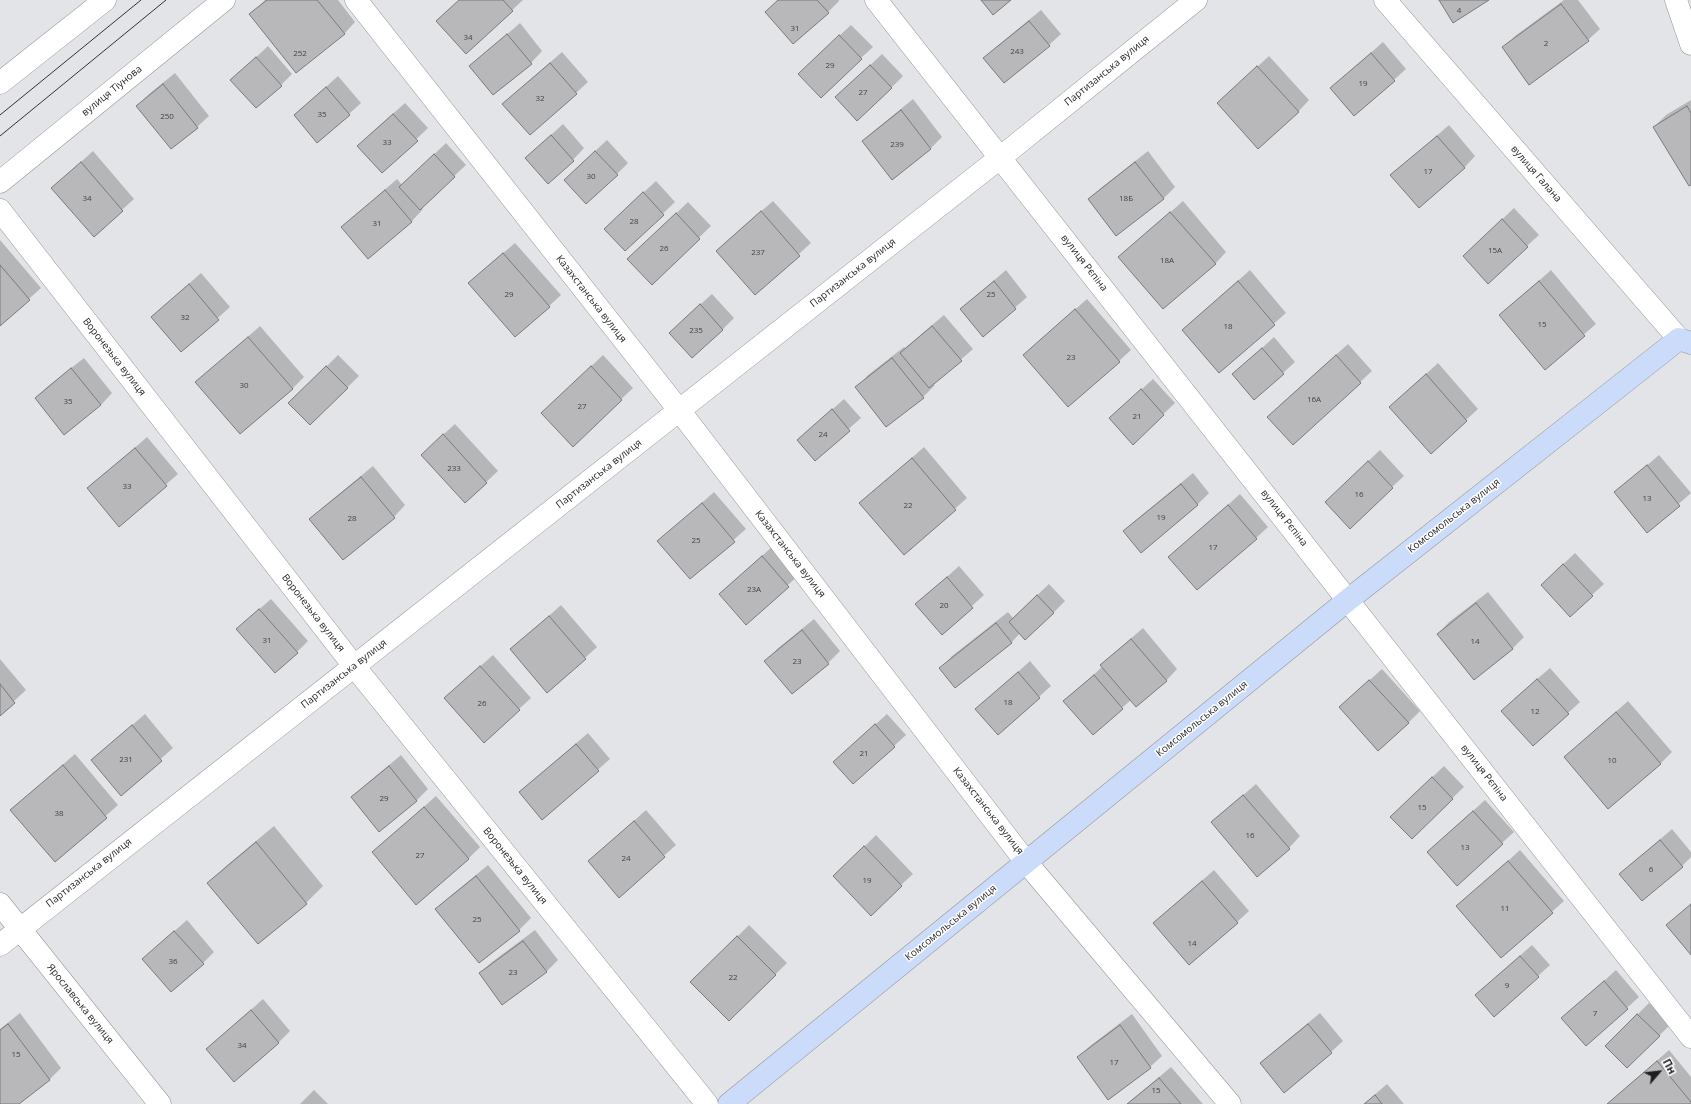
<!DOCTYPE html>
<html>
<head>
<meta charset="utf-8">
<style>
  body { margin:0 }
  #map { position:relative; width:1691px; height:1104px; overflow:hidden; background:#e3e4e7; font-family:"Open Sans",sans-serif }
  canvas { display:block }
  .north { position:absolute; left:1639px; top:1052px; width:40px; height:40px; -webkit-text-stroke:3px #fff; paint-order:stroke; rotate:62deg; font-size:11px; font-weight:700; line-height:16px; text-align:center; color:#1e1e20 }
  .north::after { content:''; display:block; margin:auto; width:14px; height:18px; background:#1e1e20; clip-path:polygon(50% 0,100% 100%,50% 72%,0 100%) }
</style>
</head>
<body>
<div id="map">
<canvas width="1691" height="1104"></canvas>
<div class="north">Пн</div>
</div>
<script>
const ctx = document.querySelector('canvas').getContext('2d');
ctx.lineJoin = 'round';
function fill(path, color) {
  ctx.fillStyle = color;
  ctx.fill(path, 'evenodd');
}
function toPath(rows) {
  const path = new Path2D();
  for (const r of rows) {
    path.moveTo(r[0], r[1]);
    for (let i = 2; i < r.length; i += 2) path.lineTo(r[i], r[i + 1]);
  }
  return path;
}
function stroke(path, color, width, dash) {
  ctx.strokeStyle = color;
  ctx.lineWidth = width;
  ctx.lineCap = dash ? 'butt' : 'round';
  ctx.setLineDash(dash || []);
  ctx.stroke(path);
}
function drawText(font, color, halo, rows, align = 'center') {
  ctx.font = font + ' "Open Sans",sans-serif';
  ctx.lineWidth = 3;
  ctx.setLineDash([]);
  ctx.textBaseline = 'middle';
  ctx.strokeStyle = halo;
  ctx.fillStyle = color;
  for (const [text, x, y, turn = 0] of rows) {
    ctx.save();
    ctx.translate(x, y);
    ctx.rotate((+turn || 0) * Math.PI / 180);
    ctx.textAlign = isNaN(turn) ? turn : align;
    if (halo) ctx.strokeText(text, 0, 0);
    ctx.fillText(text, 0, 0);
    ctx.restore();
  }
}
const shadow = toPath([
  [265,0,338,0,355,22,344,34,251,14],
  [460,0,523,0,466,53],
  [778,0,839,0,839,1,828,12],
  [1564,0,1578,0,1600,29,1588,40,1504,47,1515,36],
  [1041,10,1061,34,1049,45,985,58,996,47],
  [520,23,542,51,531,63,471,66],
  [851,25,873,47,861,58,811,62],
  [1383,42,1406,69,1355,115,1331,88],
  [268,46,292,74,281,85,232,80],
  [562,52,588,82,576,93,515,93],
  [882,54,903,76,891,88,848,86],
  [1269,56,1309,100,1298,112,1230,92],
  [175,73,209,116,197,127,171,148,137,106,149,94],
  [338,76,361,103,318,142,295,115],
  [913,99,942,137,931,148,892,178,863,141,875,130],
  [1691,100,1691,184,1654,127,1666,115],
  [405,103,428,128,382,172,370,134],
  [563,124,584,148,573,160,538,147],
  [1449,125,1475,156,1464,168,1392,175],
  [607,140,628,163,617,174,577,168],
  [446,143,466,165,421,207,423,209,412,221,368,258,342,227,397,179,402,185],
  [93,151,134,199,94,235,52,188],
  [1148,151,1175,187,1164,198,1116,235,1089,199,1101,188],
  [656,181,675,202,625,250,617,217],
  [773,201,811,243,755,294,729,239],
  [1183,201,1226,252,1215,264,1120,257],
  [688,202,711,226,652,283,640,248],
  [1514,208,1539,235,1527,246,1464,256],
  [0,240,41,288,0,325],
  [515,243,561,295,549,306,481,272],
  [1006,270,1027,297,983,336,961,309],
  [1250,270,1286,313,1219,372,1183,330],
  [1551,270,1596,324,1545,368,1501,315],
  [201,273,230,307,181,351,152,317],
  [712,294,734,318,722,330,682,321],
  [1087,299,1131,350,1119,361,1024,355],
  [944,315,973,349,933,384,935,385,923,397,857,387,868,375,904,347,905,348],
  [260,326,304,377,292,389,197,382],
  [1274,337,1295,362,1283,373,1234,374],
  [1348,344,1372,371,1293,444,1280,405],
  [338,355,359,376,310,424,290,403],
  [603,355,633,388,573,445,554,402],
  [84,358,112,393,101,405,36,398,47,387],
  [1438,363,1478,409,1431,452,1390,407],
  [1153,379,1175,403,1133,443,1122,407],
  [844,399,861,418,815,459,798,440],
  [455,424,498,471,465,502,434,443],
  [147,437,178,474,119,525,88,489],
  [924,447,967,498,904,554,861,503],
  [1380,450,1404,476,1392,487,1338,490],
  [1659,455,1691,493,1648,531,1616,492],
  [373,466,405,505,394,517,311,519,322,508],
  [1193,473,1209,493,1198,504,1141,552,1124,531,1136,520],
  [714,492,746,529,690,578,659,541],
  [1240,494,1268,527,1256,538,1170,557],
  [774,545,800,574,746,623,732,583],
  [1575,553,1604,584,1592,595,1554,573],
  [959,566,984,595,942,633,917,604],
  [1049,584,1065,601,1053,613,1020,633,1012,642,955,687,941,668,952,656,1008,612,1013,618],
  [1488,592,1524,637,1512,649,1438,634,1449,622],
  [271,599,308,641,297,652,249,618],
  [561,605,597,647,548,691,511,650],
  [814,619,840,651,828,663,792,693,766,661,777,649],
  [1143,628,1177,669,1166,681,1131,700,1093,733,1065,701,1102,667,1101,665,1113,654],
  [493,655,531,698,484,741,457,687],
  [0,659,26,690,0,714],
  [1030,661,1051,686,998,734,977,709],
  [1550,668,1580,702,1568,713,1514,699],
  [1382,669,1420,711,1408,723,1352,696],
  [1628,701,1672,752,1660,764,1565,757],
  [145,714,173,748,121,794,92,760],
  [887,714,906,735,894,746,834,762],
  [588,733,610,759,542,819,520,792],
  [75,754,118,805,55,861,11,810],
  [401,755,428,789,417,800,379,831,352,797,364,786],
  [1444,766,1464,787,1412,837,1403,805],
  [1256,784,1300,836,1289,848,1212,822],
  [436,796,480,847,468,859,373,852],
  [1485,800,1514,832,1502,843,1440,841],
  [646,810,676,845,619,896,589,861],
  [274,826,323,886,306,903,259,942,209,883,226,866],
  [1672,829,1691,852,1691,857,1682,866,1620,874],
  [876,835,913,874,901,885,846,865],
  [1520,850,1564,901,1501,957,1458,906],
  [488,865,531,918,519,930,479,962,436,909,448,898],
  [1214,870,1249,911,1237,922,1154,923],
  [187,920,214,952,203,963,155,948],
  [749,925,787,963,729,1020,692,982],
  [535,930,558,960,546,972,480,973,492,962],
  [1532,945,1550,965,1538,976,1488,984],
  [1616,970,1639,997,1586,1045,1563,1018],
  [263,999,290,1031,278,1043,207,1049],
  [1649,1003,1671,1024,1627,1067,1606,1046],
  [20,1013,61,1068,50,1079,17,1104,0,1104,0,1029],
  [1320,1013,1343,1041,1331,1052,1262,1063,1273,1052],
  [1132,1014,1162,1056,1150,1067,1078,1057,1090,1046],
  [1669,1050,1691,1077,1691,1104,1608,1104],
  [1171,1067,1203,1104,1127,1104],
  [1387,1084,1404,1104,1364,1104],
  [314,1090,328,1104,300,1104]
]);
const building = toPath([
  [267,0,317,0,345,34,296,73,249,14,267,0],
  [459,0,503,0,513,11,466,54,436,21,459,0],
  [778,0,817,0,829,13,793,44,765,12,778,0],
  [981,0,1011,0,993,15,981,0],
  [1439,0,1489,0,1453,23,1439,0],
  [1561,4,1589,41,1529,85,1502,47,1561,4],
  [1029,21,1050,46,1004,83,983,58,1029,21],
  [507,34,532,64,493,95,469,66,507,34],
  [839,35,862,59,821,98,798,74,839,35],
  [1371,53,1395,81,1354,116,1330,88,1371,53],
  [256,57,282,86,256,108,230,80,256,57],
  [550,63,577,94,530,135,502,104,550,63],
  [870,65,892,88,857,121,835,97,870,65],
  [1257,66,1299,112,1258,149,1217,103,1257,66],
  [163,84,198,128,171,149,136,106,163,84],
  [326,87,350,115,317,143,294,115,326,87],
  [1687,106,1691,113,1691,185,1689,186,1653,127,1687,106],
  [901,110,931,149,892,180,862,141,901,110],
  [393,114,418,141,382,173,357,146,393,114],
  [551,135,574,161,548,184,525,158,551,135],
  [1437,136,1465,168,1419,208,1390,175,1437,136],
  [595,151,618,175,586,204,564,180,595,151],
  [434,154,455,177,420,210,399,187,434,154],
  [81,162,123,211,94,237,51,188,81,162],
  [1135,162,1164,199,1116,236,1088,199,1135,162],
  [385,190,412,222,368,259,341,227,385,190],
  [643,192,664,215,625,251,604,229,643,192],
  [761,211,800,256,755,295,716,251,761,211],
  [1170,212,1216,264,1163,309,1118,257,1170,212],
  [676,213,700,239,652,285,627,259,676,213],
  [1502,219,1528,247,1488,284,1463,256,1502,219],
  [503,253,550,307,515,337,468,283,503,253],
  [0,265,30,300,0,326,0,265],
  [994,281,1016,309,983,337,960,309,994,281],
  [1238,281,1275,325,1219,373,1182,330,1238,281],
  [1539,281,1585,336,1545,370,1499,315,1539,281],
  [189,284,219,320,181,352,151,317,189,284],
  [700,304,723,330,692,358,669,333,700,304],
  [1075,309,1120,362,1068,407,1023,355,1075,309],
  [932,326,962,361,929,388,900,353,932,326],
  [248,337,293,389,240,434,195,382,248,337],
  [1262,348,1284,374,1254,400,1232,374,1262,348],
  [1336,355,1361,383,1293,445,1267,417,1336,355],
  [892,358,924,398,886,427,855,387,892,358],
  [326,366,348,388,310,425,288,403,326,366],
  [591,366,622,400,573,447,541,413,591,366],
  [71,368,101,405,64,435,35,398,71,368],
  [1426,374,1467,421,1431,454,1389,407,1426,374],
  [1141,389,1164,415,1133,445,1109,418,1141,389],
  [832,409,850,431,815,461,797,440,832,409],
  [443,434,487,483,465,503,421,455,443,434],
  [135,448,167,486,119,527,87,488,135,448],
  [912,458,956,510,904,555,859,503,912,458],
  [1368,461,1393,488,1350,529,1325,502,1368,461],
  [1647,465,1680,506,1647,533,1614,492,1647,465],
  [361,477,395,518,343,560,309,519,361,477],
  [1181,484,1198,505,1141,553,1123,531,1181,484],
  [702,503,735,542,690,579,657,541,702,503],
  [1228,505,1257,539,1197,590,1168,557,1228,505],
  [762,556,789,587,746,625,719,594,762,556],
  [1563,564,1593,596,1570,617,1541,585,1563,564],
  [947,577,973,608,942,635,915,604,947,577],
  [1037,595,1054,613,1025,640,1009,622,1037,595],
  [1476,603,1513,649,1474,680,1437,634,1476,603],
  [259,609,298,653,275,673,236,629,259,609],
  [549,616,586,659,547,693,510,649,549,616],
  [996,623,1012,643,955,688,939,668,996,623],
  [802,630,829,664,792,694,764,661,802,630],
  [1131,639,1167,681,1136,707,1100,665,1131,639],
  [480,666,520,710,484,743,444,698,480,666],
  [1018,672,1040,698,998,735,975,709,1018,672],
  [1094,675,1123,709,1093,735,1063,701,1094,675],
  [1537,679,1569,714,1533,746,1501,711,1537,679],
  [1369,680,1409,723,1378,751,1339,707,1369,680],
  [0,684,15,703,0,716,0,684],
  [1616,712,1661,764,1608,809,1564,757,1616,712],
  [875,724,895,747,853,784,833,762,875,724],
  [132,725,162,761,121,796,91,760,132,725],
  [576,744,599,771,542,820,519,792,576,744],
  [63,765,107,818,55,862,10,810,63,765],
  [389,766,417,801,379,832,351,797,389,766],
  [1432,777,1453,799,1412,839,1390,817,1432,777],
  [1243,795,1290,849,1257,877,1211,822,1243,795],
  [424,807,469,859,416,905,372,852,424,807],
  [1473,811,1503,844,1457,886,1427,852,1473,811],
  [634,821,665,857,619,898,588,861,634,821],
  [1660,840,1683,867,1642,901,1619,874,1660,840],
  [256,842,307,904,258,944,207,883,256,842],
  [864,846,902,886,871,916,833,876,864,846],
  [1508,861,1553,913,1501,958,1456,906,1508,861],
  [476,876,520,931,479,963,435,909,476,876],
  [1202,881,1238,923,1189,965,1153,923,1202,881],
  [1691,904,1691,955,1666,925,1691,904],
  [174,931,204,964,171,992,142,959,174,931],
  [737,936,776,975,729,1021,690,982,737,936],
  [523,941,547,972,502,1005,479,973,523,941],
  [1520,956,1539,977,1494,1017,1475,995,1520,956],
  [1604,981,1628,1009,1586,1046,1561,1018,1604,981],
  [251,1010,279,1043,234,1082,206,1049,251,1010],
  [1637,1014,1660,1036,1627,1068,1605,1046,1637,1014],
  [8,1024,50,1080,19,1104,0,1104,0,1030,8,1024],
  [1308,1024,1332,1053,1284,1093,1260,1063,1308,1024],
  [1120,1025,1151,1068,1108,1100,1077,1057,1120,1025],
  [1657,1061,1691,1102,1691,1104,1607,1104,1657,1061],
  [1159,1078,1181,1104,1127,1104,1159,1078],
  [1375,1095,1382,1104,1364,1104,1375,1095]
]);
const street = toPath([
  [356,0,679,410,1026,862,1230,1104],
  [876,0,1691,1037],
  [1385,0,1679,339],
  [1676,0,1691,44],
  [0,83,105,0],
  [0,182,224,0],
  [0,210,354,666,707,1104],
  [0,904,160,1104],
  [0,945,1001,157,1196,0]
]);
const secondary = toPath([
  [729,1104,1348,600,1679,339,1691,343]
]);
const tram = toPath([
  [0,115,141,0],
  [0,136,166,0]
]);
const numberNames = [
  ["4",1459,11],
  ["31",795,29],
  ["34",468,38],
  ["2",1546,44],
  ["243",1017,52],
  ["252",300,54],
  ["29",830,66],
  ["19",1363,84],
  ["27",863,93],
  ["32",540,99],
  ["35",322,115],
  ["250",167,117],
  ["33",387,143],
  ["239",897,145],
  ["17",1428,172],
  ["30",591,177],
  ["34",87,199],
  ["18Б",1126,199],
  ["28",634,222],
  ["31",377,224],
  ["26",664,249],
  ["15А",1495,251],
  ["237",758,253],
  ["18А",1167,261],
  ["29",509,295],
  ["25",991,295],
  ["32",185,318],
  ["15",1542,325],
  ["18",1228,327],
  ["235",696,331],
  ["23",1071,358],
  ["30",244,386],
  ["16А",1314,400],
  ["35",68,402],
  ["27",582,407],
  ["21",1137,417],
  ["24",823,435],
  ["233",454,469],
  ["33",127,487],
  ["16",1359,495],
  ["13",1647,499],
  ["22",908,506],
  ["19",1161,518],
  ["28",352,519],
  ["25",696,541],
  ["17",1213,548],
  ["23А",754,590],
  ["20",944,606],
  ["31",267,641],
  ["14",1475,642],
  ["23",797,662],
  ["18",1008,703],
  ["26",482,704],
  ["12",1535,712],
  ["21",864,754],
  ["231",126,760],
  ["10",1612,761],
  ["29",384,799],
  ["15",1422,808],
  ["38",59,814],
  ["16",1250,836],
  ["13",1465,848],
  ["27",420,856],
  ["24",626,859],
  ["6",1651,870],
  ["19",867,881],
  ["11",1505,909],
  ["25",477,920],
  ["14",1192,944],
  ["36",173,962],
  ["23",513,973],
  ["22",733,978],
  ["9",1507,986],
  ["7",1595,1014],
  ["34",242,1046],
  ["15",16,1055],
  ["17",1114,1063],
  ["15",1156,1091]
];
const streetNames = [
  ["Партизанська вулиця",1107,71,-39],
  ["вулиця Тіунова",112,91,-39],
  ["вулиця Галана",1536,174,49],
  ["вулиця Рєпіна",1084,263,52],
  ["Партизанська вулиця",853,273,-38],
  ["Казахстанська вулиця",591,299,52],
  ["Воронезька вулиця",114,357,52],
  ["Партизанська вулиця",599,474,-38],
  ["Комсомольська вулиця",1454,516,-38],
  ["вулиця Рєпіна",1284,518,52],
  ["Казахстанська вулиця",790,554,52],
  ["Воронезька вулиця",313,613,52],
  ["Партизанська вулиця",344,674,-38],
  ["Комсомольська вулиця",1202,719,-39],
  ["вулиця Рєпіна",1484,773,52],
  ["Казахстанська вулиця",988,811,52],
  ["Воронезька вулиця",515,866,51],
  ["Партизанська вулиця",89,873,-38],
  ["Комсомольська вулиця",951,923,-39],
  ["Ярославська вулиця",80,1004,51]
];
fill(shadow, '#0003');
fill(building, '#b8b7b9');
stroke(building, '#7b797c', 1);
stroke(street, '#959598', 23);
stroke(secondary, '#959598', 23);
stroke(street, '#fff', 22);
stroke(secondary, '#cbdcfb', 22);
stroke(tram, '#323234', 1);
drawText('8px', '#444446', null, numberNames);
drawText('10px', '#1e1e20', '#fff', streetNames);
</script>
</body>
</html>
